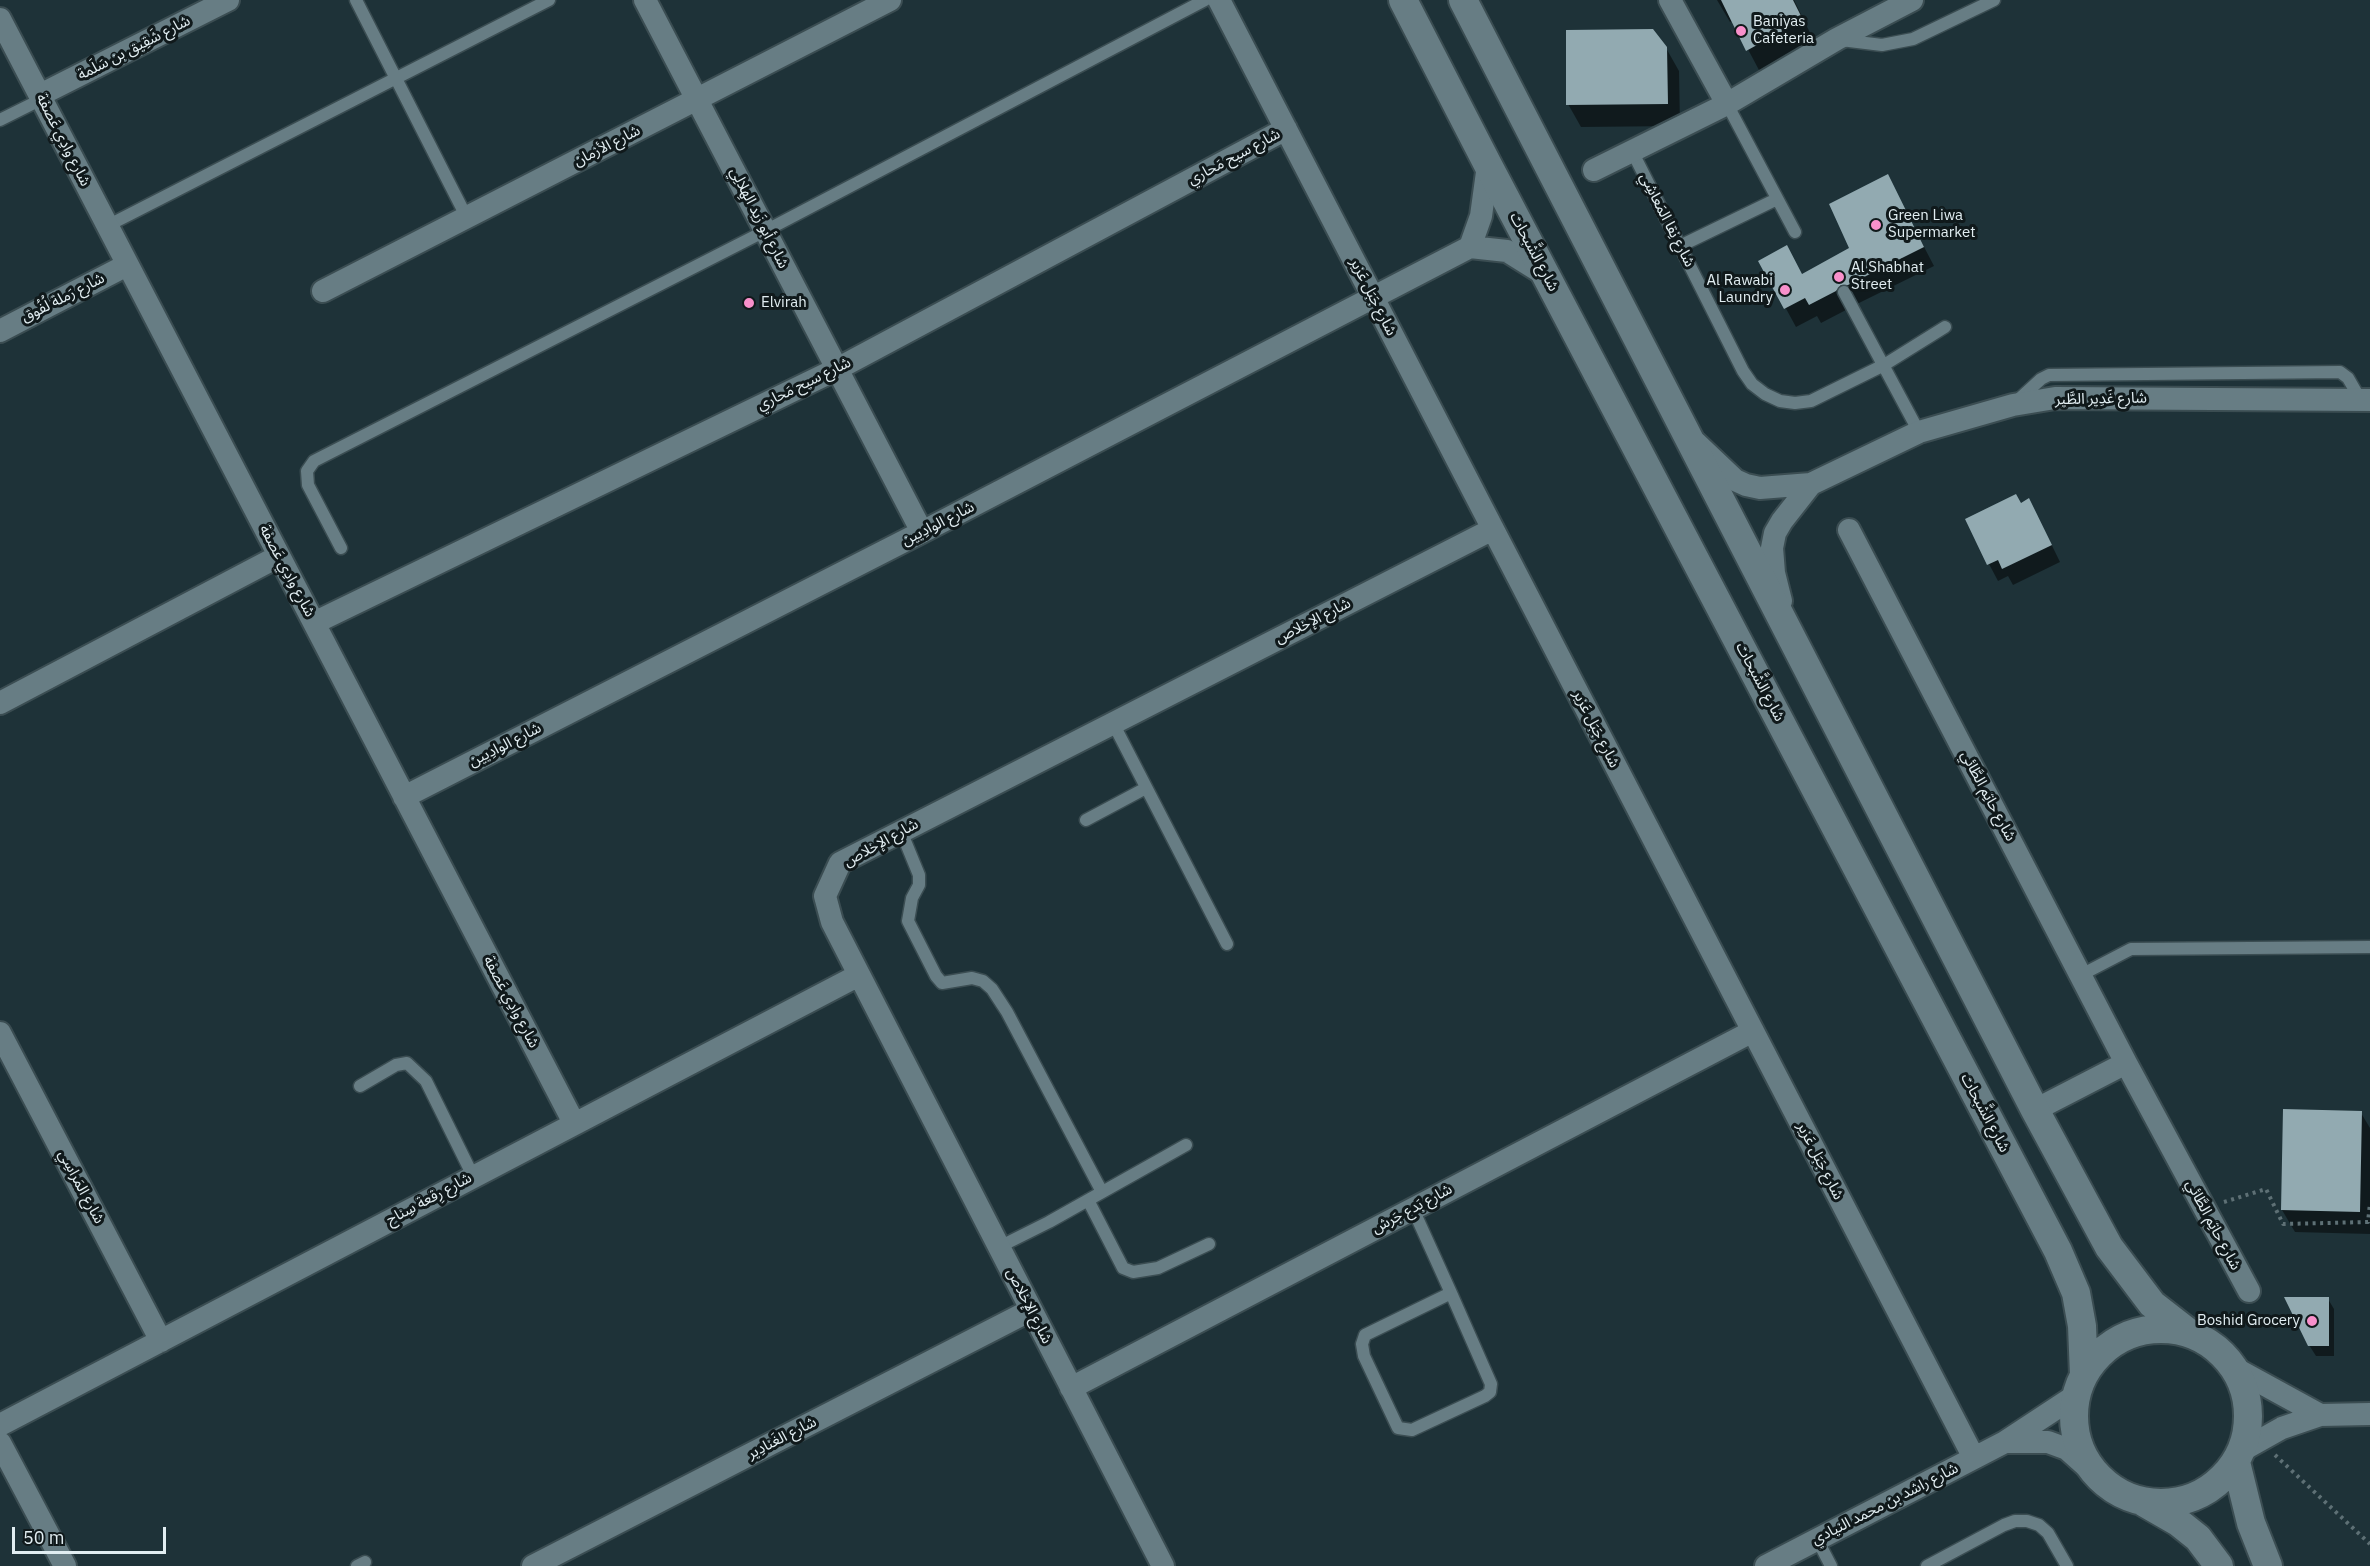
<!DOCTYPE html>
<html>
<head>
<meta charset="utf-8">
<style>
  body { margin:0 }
  #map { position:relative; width:2370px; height:1566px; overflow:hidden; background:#1e3238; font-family:"IBM Plex Sans",sans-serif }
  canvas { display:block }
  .scale { position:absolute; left:12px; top:1527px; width:154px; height:27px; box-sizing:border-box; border:3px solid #e1edf1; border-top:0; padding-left:8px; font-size:18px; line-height:21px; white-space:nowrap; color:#e1edf1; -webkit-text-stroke:4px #10191b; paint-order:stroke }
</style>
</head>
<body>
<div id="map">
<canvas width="2370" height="1566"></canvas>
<div class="scale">50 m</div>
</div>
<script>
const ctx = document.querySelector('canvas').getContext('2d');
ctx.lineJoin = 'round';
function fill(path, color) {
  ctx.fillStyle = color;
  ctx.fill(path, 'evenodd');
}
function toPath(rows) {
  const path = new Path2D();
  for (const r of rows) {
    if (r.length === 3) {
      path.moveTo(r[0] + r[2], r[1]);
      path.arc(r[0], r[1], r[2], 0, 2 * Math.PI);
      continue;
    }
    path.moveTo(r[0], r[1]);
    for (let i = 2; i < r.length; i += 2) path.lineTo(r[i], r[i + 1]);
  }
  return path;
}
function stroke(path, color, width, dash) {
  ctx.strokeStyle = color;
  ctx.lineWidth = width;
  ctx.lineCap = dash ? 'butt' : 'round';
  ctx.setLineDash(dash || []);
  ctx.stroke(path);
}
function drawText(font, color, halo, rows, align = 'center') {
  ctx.font = font + ' "IBM Plex Sans","Noto Sans Arabic",sans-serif';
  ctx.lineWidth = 6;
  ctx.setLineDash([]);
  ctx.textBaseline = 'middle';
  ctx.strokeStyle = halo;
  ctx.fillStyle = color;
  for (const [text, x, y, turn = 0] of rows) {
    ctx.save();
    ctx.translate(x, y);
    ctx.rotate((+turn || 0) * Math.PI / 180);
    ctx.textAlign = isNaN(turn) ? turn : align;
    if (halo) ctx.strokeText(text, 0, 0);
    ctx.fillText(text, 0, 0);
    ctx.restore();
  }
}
const shadow = toPath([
  [1717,0,1794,0,1815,43,1760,72,1733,21,1730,22],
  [1666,48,1679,71,1680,126,1581,127,1568,104],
  [1887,176,1934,266,1859,303,1851,303,1846,310,1821,323,1817,316,1796,327,1760,261,1802,275,1851,249],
  [2038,517,2060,562,2013,585,2008,576,1998,581,1989,564],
  [2361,1113,2370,1128,2370,1234,2295,1232,2282,1210],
  [2328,1299,2334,1309,2334,1356,2316,1356,2309,1345]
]);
const building = toPath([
  [1721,0,1793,0,1803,20,1746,51],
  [1653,29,1667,47,1668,104,1566,105,1566,30],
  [1888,174,1924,247,1848,285,1841,285,1836,291,1809,305,1805,298,1784,309,1758,261,1787,245,1802,274,1849,248,1829,204],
  [2016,494,2021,503,2029,498,2052,545,2002,569,1998,560,1987,565,1965,519],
  [2283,1109,2362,1111,2360,1212,2281,1210],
  [2284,1297,2329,1297,2329,1346,2308,1346]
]);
const path = toPath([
  [2224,1202,2266,1189,2283,1224,2368,1222,2370,1203],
  [2275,1455,2370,1544]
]);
const service = toPath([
  [356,0,467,218],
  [1841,40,1882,45,1913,39,1994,0],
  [1727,104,1795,232],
  [0,120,42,99],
  [1632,151,1743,371,1752,384,1765,394,1780,401,1795,403,1811,401,1884,365,1945,327],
  [107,226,549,0],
  [1680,246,1777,199],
  [1844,292,1919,432],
  [2016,402,2041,379,2049,375,2340,372,2348,378,2360,399],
  [341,548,308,485,307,471,314,461,765,231,1205,0],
  [1113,723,1227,944],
  [1086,820,1146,788],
  [901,831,919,875,919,885,912,898,908,921,936,976,942,983,972,978,983,981,992,989,1007,1012,1102,1192],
  [2081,975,2131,949,2370,947],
  [360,1086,396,1065,407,1063,426,1081,473,1176],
  [1088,1200,1123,1268,1133,1272,1158,1268,1209,1244],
  [1413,1209,1451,1293,1491,1384,1490,1392,1485,1396,1412,1430,1398,1428,1364,1356,1362,1344,1365,1335,1451,1293],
  [999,1247,1049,1222,1186,1145],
  [1817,1539,1831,1566],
  [357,1566,365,1562],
  [1927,1566,2004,1525,2015,1521,2027,1521,2039,1525,2048,1533,2067,1566]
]);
const minor = toPath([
  [645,0,922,532],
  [1219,0,1974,1458],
  [1670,0,1727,104],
  [0,19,574,1123],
  [40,95,228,0],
  [1594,170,1727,104,1837,39,1912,0],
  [1470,247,1481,216,1488,165],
  [323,291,890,0],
  [0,331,127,265],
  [1696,443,1735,480,1746,485,1760,488,1811,484,1919,432,2013,405,2055,398,2370,400],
  [1849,530,2126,1063,2249,1291],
  [1781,601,1774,573,1772,548,1775,533,1782,521,1811,484],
  [314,623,837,369,1286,129],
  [0,703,279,556],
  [404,797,922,532,1470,247,1507,251,1547,276],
  [0,1033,161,1341],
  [2035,1110,2126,1063],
  [2236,1369,2320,1415],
  [1071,1388,1753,1031],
  [0,1425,859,975],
  [2005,1442,2048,1442,2067,1449,2095,1474],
  [0,1443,65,1566],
  [2241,1451,2282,1428,2320,1415,2370,1414],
  [533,1566,1031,1310],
  [1163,1566,832,922,825,896,840,863,1493,529],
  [1766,1566,2005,1442,2078,1394]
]);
const tertiary = toPath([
  [1403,0,1488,165,2058,1251,2076,1293,2082,1326,2084,1375],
  [1463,0,2035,1110,2109,1247,2152,1304,2188,1332],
  [2161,1416,87],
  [2236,1462,2251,1523,2268,1566],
  [2145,1503,2178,1522,2198,1538,2219,1566]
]);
const markers = [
  [1741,31,6,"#f890cb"],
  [1876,225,6,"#f890cb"],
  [1839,277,6,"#f890cb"],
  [1785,290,6,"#f890cb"],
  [749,303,6,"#f890cb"],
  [2312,1321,6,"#f890cb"]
];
const poiNames = [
  ["Baniyas",1753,22],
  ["Cafeteria",1753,39],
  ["Green Liwa",1888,216],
  ["Supermarket",1888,233],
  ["Al Shabhat",1851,268],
  ["Street",1851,285],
  ["Al Rawabi",1773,281,"right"],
  ["Laundry",1773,298,"right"],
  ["Elvirah",761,303],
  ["Boshid Grocery",2300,1321,"right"]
];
const streetNames = [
  ["شارع شَقِيق بن سَلَمة",134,48,-27],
  ["شارع وادِي عَصفة",63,140,63],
  ["شارع الأزمان",607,146,-27],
  ["شارع سيح مَحاري",1234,157,-28],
  ["شارع أبو زَيد الهِلالِي",759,218,63],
  ["شارع نِقا المَعاشِي",1667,220,63],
  ["شارع الشَّبحات",1534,252,62],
  ["شارع جَبَل عَزير",1373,297,63],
  ["شارع رَملة لُفُوق",63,298,-27],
  ["شارع سيح مَحاري",804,384,-26],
  ["شارع غَدِير الطَّير",2101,399,-1],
  ["شارع الوادِيين",938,524,-27],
  ["شارع وادِي عَصفة",287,571,62],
  ["شارع الإخلاص",1313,621,-27],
  ["شارع الشَّبحات",1760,682,62],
  ["شارع جَبَل عَزير",1596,729,63],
  ["شارع الوادِيين",505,745,-27],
  ["شارع حاتِم الطَّائي",1988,796,62],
  ["شارع الإخلاص",881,843,-29],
  ["شارع وادِي عَصفة",511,1002,62],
  ["شارع الشَّبحات",1985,1113,62],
  ["شارع جَبَل عَزير",1820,1161,63],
  ["شارع المَراسِي",81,1187,62],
  ["شارع رِقعة سِناح",429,1199,-28],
  ["شارع بَدع جَرش",1412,1209,-28],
  ["شارع حاتِم الطَّائي",2213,1225,62],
  ["شارع الإخلاص",1029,1306,63],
  ["شارع الغَنادِير",782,1438,-27],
  ["شارع راشد بن محمد النيادي",1885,1504,-27]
];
fill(shadow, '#0007');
fill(building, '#92aab1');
stroke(service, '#3b4d52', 15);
stroke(minor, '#3b4d52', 26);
stroke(tertiary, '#3b4d52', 32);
stroke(path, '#5e7075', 4, [3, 4.5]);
stroke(service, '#677d84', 12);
stroke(minor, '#677d84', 22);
stroke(tertiary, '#677d84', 28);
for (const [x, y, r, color] of markers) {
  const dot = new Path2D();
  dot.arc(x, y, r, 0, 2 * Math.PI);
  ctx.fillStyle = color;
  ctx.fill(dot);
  stroke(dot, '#10191b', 2);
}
drawText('15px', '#e1edf1', '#10191b', poiNames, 'left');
drawText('15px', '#e1edf1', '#10191b', streetNames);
</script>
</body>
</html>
